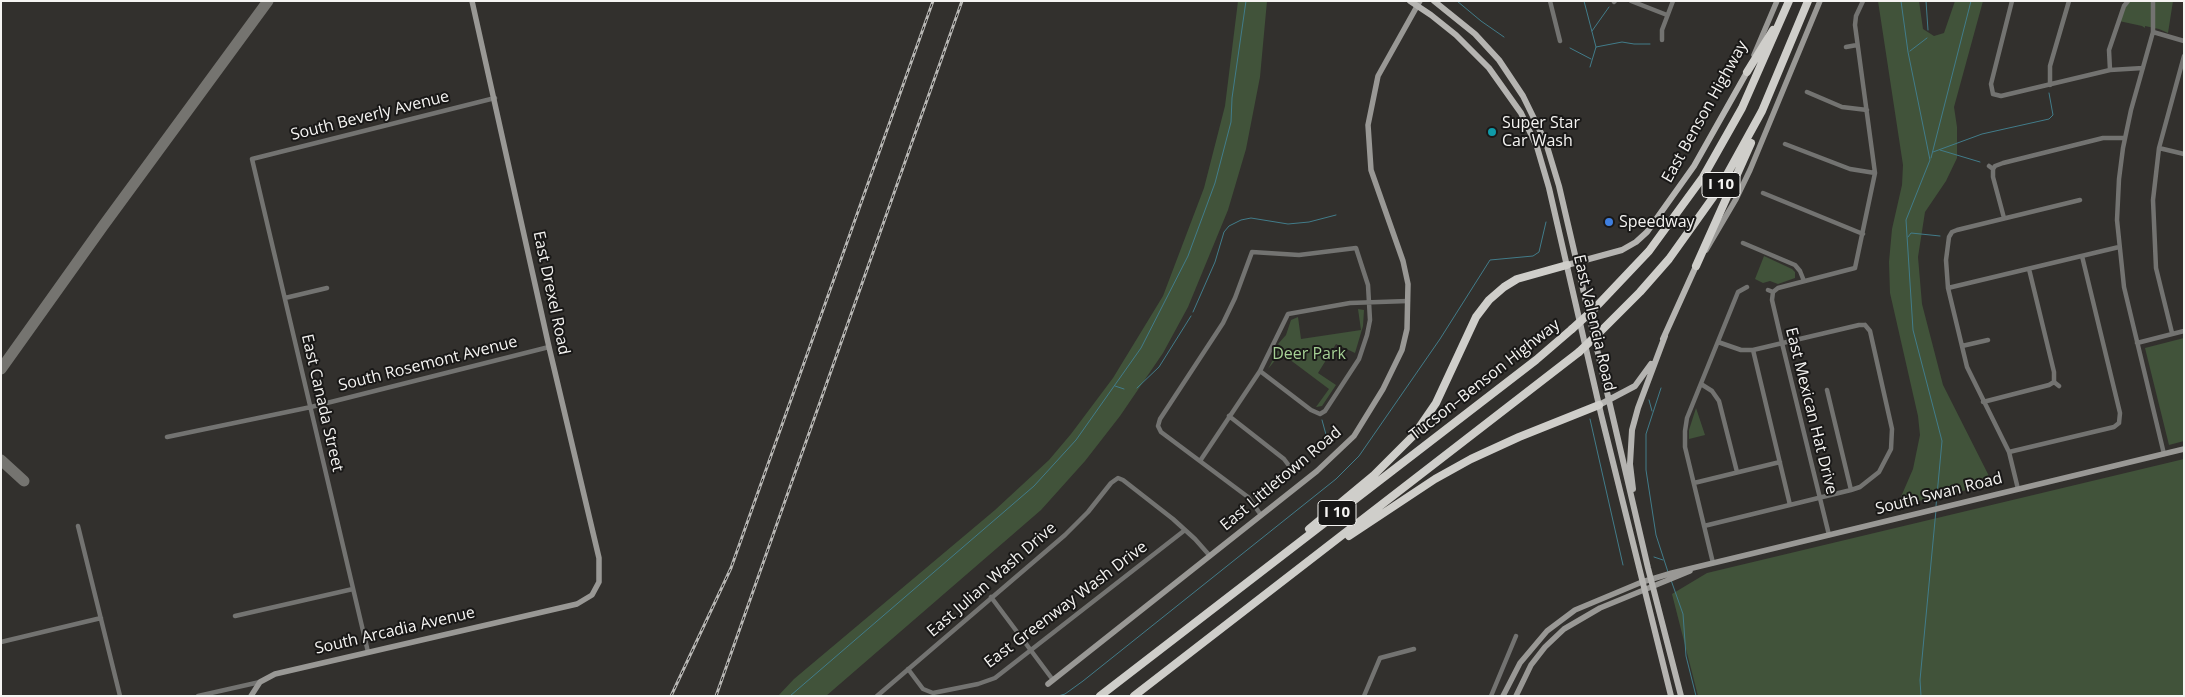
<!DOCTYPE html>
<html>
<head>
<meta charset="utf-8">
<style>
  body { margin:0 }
  #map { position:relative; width:2185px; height:697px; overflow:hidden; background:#32302d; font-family:"Open Sans",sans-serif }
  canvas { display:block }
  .frame { position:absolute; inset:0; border:2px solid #f5f4f2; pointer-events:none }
</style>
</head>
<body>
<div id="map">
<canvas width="2185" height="697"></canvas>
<div class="frame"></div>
</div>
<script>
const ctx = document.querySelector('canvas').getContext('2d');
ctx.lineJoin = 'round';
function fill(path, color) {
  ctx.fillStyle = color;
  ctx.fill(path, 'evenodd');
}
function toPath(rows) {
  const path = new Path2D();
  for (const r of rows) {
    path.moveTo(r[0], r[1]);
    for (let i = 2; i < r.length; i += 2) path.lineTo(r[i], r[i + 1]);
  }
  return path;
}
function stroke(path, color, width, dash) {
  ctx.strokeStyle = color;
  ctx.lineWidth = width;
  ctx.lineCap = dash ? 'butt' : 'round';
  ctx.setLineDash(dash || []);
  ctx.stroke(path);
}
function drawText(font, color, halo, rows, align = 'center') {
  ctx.font = font + ' "Open Sans",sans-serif';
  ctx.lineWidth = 4;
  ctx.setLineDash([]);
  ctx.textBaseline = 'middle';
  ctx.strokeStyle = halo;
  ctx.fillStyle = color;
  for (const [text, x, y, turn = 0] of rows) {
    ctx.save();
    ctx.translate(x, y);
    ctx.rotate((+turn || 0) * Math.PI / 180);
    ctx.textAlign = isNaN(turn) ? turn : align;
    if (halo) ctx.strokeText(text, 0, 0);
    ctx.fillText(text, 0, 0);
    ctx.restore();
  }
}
const green = toPath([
  [1238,1,1267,1,1260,77,1246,149,1228,210,1188,307,1163,353,1120,416,1085,461,1041,510,826,696,778,696,794,679,995,510,1049,460,1071,434,1113,378,1163,296,1204,188,1225,106],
  [1878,1,1919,1,1923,29,1934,36,1944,33,1955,1,1983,1,1954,107,1957,127,1957,158,1946,181,1925,212,1918,257,1922,304,1943,385,1993,484,1897,506,1913,469,1920,435,1918,416,1890,293,1889,262,1892,229,1902,185,1903,165],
  [2128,1,2173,1,2168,33,2159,29,2145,26,2145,28,2142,26,2119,21],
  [1764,256,1792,269,1795,272,1795,278,1778,284,1770,281,1763,283,1755,279],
  [1358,309,1364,310,1363,326,1355,353,1336,344,1318,373,1336,385,1322,406,1316,407,1329,389,1281,353,1268,369,1280,346,1278,344,1286,335,1291,320,1298,317,1301,339,1361,330],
  [2184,338,2184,441,2169,445,2145,348],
  [1696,408,1705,435,1689,439,1689,430],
  [2184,459,2184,696,1698,696,1672,594,1707,573]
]);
const stream = toPath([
  [1457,1,1481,21,1504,37],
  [1584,1,1596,47],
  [1901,1,1908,52,1930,160,1906,220,1913,330,1942,441,1936,506],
  [1926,1,1928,30],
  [1592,31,1609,7],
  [1570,48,1591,59],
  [1910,51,1927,38],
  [1590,67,1596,47,1622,42,1634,44,1650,44],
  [1940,150,1980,162],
  [1933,152,1982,134,2049,119,2053,115,2049,93],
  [1931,158,1971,1],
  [1908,237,1911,233,1940,236],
  [1193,312,1215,262,1224,232,1229,226,1241,220,1251,218,1288,224,1309,222,1336,215],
  [1115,386,1124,389],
  [1137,388,1159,367,1191,316],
  [1661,388,1646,434,1646,470,1656,535,1668,572],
  [1649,400,1652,411],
  [1590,419,1623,565],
  [1322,420,1328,442],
  [1654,557,1663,560],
  [1671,580,1683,614,1686,656,1696,696],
  [790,696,1034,486,1076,440,1141,348,1188,256,1215,183,1231,122,1232,98,1246,1],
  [1058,696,1065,694,1083,681,1336,479,1359,456,1440,339,1490,260,1533,256,1539,252,1546,222],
  [1921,696,1920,680,1936,510]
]);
const taxiway = toPath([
  [1,369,103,226,268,1],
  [1,460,24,481]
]);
const street = toPath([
  [1550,1,1560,41],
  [1631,1,1667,15],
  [2153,1,2153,32,2131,110,2123,148,2119,179,2117,220,2124,287,2164,454],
  [1614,2,1615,1],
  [2153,32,2184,41],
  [1662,40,1662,30,1673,1],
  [1846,47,1857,45],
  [2110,70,2109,50,2124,6,2128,1],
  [2050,85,2050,66,2069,1],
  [1807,92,1842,107,1867,110],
  [1993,94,2001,96,2110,70,2143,68],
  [1993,94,1991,84,2012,1],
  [1785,144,1850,169,1875,173],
  [2159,148,2184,154],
  [1989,166,1993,169,1993,177,2004,218],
  [1993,169,1995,166,2003,163,2103,138,2125,138],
  [1763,193,1863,234],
  [1743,243,1795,265,1800,271,1804,281],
  [2082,256,2120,413,2119,423],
  [1855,268,1875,173,1855,25,1856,16,1863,1],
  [2029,269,2054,372,2054,382],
  [1948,288,2119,247],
  [1768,290,1773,292,1778,288,1855,268],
  [1773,292,1772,300,1782,343,1829,535],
  [285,298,327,288],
  [2172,333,2156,268,2153,200,2159,148,2184,56],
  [1718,342,1741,350,1753,350,1859,325,1865,325],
  [2137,343,2184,331],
  [1962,346,1988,340],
  [1753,350,1790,505],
  [1260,371,1311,410,1320,414,1325,411,1359,359,1367,335,1370,320,1368,285,1356,248,1299,255,1252,252,1235,298,1223,323,1160,419,1158,426,1161,432,1248,497,1261,515],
  [1701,384,1712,391,1719,401,1737,472],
  [1827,390,1851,490],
  [1983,402,2049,385,2054,382,2059,386],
  [1229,416,1284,459,1290,467],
  [167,437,311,407,549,347],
  [2009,452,2114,427,2119,423],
  [1200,461,1260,371,1288,314,1350,303,1408,301],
  [1694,483,1780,462],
  [2018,489,2009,452,1967,367,1948,288,1946,260,1949,237,1952,232,1957,230,2080,200],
  [78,526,120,696],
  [1704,526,1851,490,1860,487,1879,472,1891,449,1892,429,1870,331,1865,325],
  [1713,563,1685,447,1685,431,1687,418,1738,292,1747,287],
  [991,597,1053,680],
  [235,616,353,589],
  [1,642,101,618],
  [368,652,252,159,495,98],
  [908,669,923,689,933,693,978,684,995,678,1185,530],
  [198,696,260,682],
  [877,696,1065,535,1088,512,1111,483,1118,478,1123,480,1173,519,1195,539,1210,556],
  [1364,696,1380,658,1414,649],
  [1491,696,1516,636]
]);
const secondary = toPath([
  [1754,55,1777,1],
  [1706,250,1736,199,1750,170,1820,1],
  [1048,684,1317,471,1354,436,1383,389,1402,350,1407,329,1408,284,1403,261,1371,170,1368,125,1378,76,1420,1],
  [251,696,260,682,275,674,577,604,592,595,599,582,599,558,549,347,472,1],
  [1503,696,1520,663,1547,631,1575,610,1642,582,1672,573,2184,449],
  [1516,696,1531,665,1545,647,1564,629,1600,608,1690,571]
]);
const primary = toPath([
  [1410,1,1431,15,1456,35,1489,68,1521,113,1537,147,1549,188,1601,414,1671,696],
  [1434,1,1475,34,1499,60,1523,96,1546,143,1559,186,1648,568,1681,696],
  [1567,265,1622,250,1636,242,1647,232,1694,166,1747,72],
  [1663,339,1696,266],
  [1599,405,1635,386,1651,364],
  [1633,489,1630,464,1632,430,1638,408,1665,336]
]);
const highway = toPath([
  [1747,72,1773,30],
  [1696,266,1751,143],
  [1594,309,1649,251,1703,177,1742,108,1789,1],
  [1599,333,1640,292,1669,259,1719,189,1762,111,1808,1],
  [1309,529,1374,475,1414,435,1436,403,1476,317,1489,300,1504,287,1517,279,1567,265],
  [1349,536,1435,479,1471,459,1519,437,1599,405],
  [1100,696,1536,360,1572,329],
  [1134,696,1579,352]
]);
const rail = toPath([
  [671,696,731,568,933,1],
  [716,696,962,1]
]);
const highwayBridge = toPath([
  [1572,329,1594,309],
  [1579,352,1599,333]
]);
const markers = [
  [1492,132,5,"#0f9aa8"],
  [1609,222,5,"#3f7fe0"]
];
const shields = [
  [1721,185,38],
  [1337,513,38]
];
const shieldNames = [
  ["I 10",1721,185],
  ["I 10",1337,513]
];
const streetNames = [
  ["East Benson Highway",1705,112,-61],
  ["South Beverly Avenue",370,116,-14],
  ["East Drexel Road",551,293,78],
  ["East Valencia Road",1594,323,77],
  ["South Rosemont Avenue",428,364,-14],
  ["Tucson–Benson Highway",1485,380,-38],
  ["East Canada Street",322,403,77],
  ["East Mexican Hat Drive",1811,411,76],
  ["East Littletown Road",1281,479,-40],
  ["South Swan Road",1939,494,-14],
  ["East Julian Wash Drive",992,580,-41],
  ["East Greenway Wash Drive",1066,605,-37],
  ["South Arcadia Avenue",395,631,-13]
];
const poiNames = [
  ["Super Star",1502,123],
  ["Car Wash",1502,141],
  ["Speedway",1619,222]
];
const parkNames = [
  ["Deer Park",1309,354]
];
fill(green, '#41533a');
stroke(stream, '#427c8a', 1);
stroke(taxiway, '#757470', 11);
stroke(street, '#737371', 4.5);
stroke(secondary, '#999895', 5.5);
stroke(primary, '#b5b4b1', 6);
stroke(highway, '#cfceca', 8);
stroke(rail, '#b8b7b4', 3);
stroke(rail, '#191817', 1, [4]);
stroke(highwayBridge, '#cfceca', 8);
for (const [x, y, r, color] of markers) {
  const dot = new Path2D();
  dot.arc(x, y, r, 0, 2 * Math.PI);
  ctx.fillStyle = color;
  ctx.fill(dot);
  stroke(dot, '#191817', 2);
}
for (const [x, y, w] of shields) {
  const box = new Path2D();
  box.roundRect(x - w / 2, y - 12.5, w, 25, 4);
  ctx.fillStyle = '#191817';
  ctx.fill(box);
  stroke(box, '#f5f4f2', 1);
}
drawText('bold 15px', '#f5f4f2', null, shieldNames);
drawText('16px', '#f5f4f2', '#191817', streetNames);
drawText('16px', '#f5f4f2', '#191817', poiNames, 'left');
drawText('16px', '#a6d195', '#191817', parkNames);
</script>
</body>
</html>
